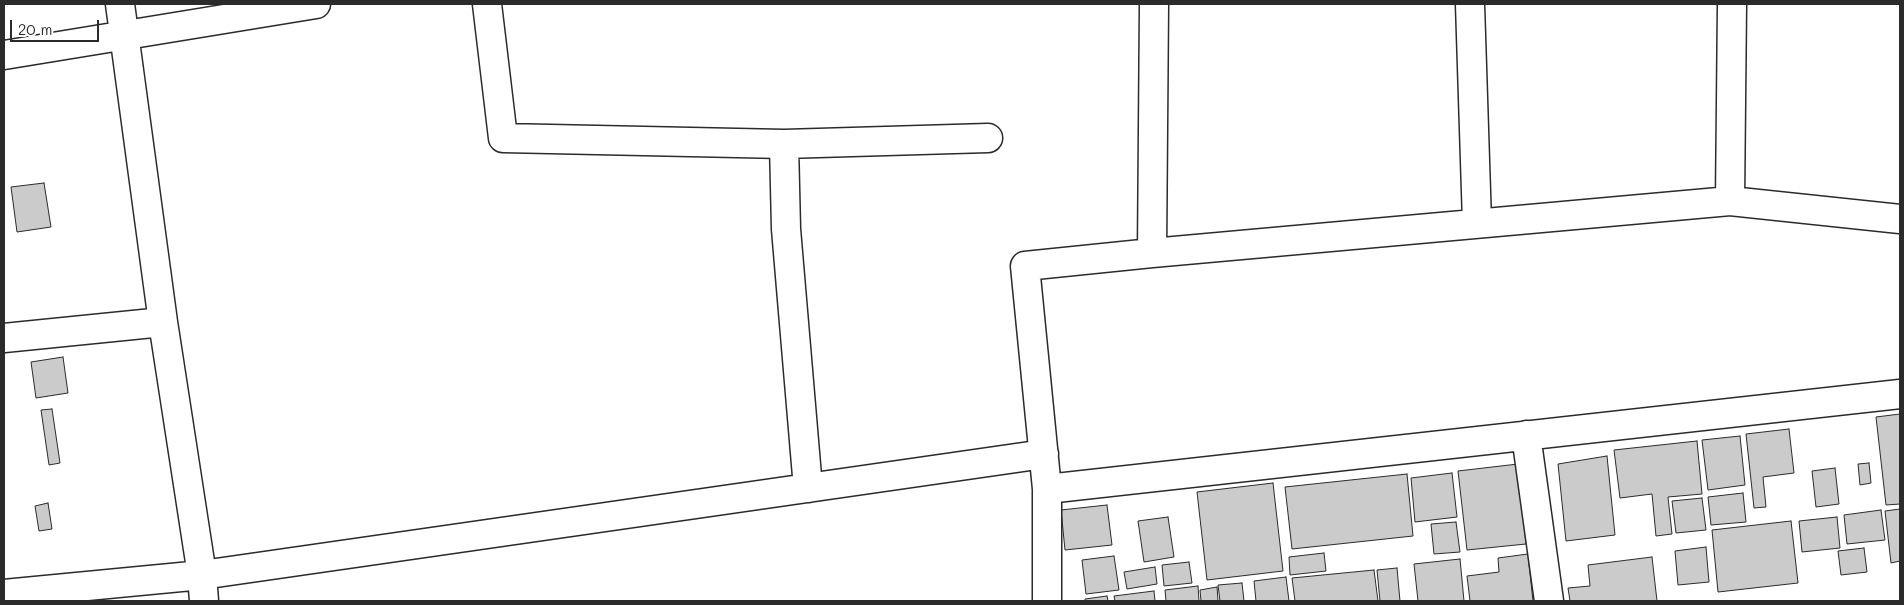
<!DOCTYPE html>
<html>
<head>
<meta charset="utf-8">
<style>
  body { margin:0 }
  #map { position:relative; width:1904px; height:605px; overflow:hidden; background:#fff; font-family:Mali,sans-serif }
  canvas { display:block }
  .frame { position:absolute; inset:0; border:5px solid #2b2b2b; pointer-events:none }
  .scale { position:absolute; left:10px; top:20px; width:89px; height:22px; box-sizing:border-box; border:2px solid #2b2b2b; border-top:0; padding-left:6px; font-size:15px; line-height:18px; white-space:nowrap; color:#2b2b2b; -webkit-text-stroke:4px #fff; paint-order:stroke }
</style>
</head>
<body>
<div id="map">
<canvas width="1904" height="605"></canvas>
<div class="frame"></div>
<div class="scale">20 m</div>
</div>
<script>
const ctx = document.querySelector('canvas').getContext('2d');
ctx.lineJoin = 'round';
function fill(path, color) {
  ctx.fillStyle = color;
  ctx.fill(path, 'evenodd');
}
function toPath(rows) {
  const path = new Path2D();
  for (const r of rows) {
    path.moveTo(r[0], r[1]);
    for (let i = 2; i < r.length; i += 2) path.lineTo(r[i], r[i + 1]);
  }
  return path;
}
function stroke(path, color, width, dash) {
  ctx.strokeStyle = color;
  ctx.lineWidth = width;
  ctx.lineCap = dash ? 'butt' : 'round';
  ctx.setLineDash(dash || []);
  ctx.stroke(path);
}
const building = toPath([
  [44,183,51,227,17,232,11,187,44,183],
  [63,357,68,393,36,398,31,362,63,357],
  [52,409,60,463,49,465,41,410,52,409],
  [1900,414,1900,504,1886,505,1876,417,1900,414],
  [1789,429,1794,473,1763,477,1766,507,1754,508,1746,434,1789,429],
  [1740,436,1745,485,1708,490,1702,440,1740,436],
  [1697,441,1702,494,1668,497,1672,534,1656,536,1652,494,1620,498,1614,450,1697,441],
  [1607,456,1615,535,1566,541,1558,464,1607,456],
  [1869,463,1871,483,1860,485,1858,464,1869,463],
  [1518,464,1526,544,1467,550,1458,471,1518,464],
  [1835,468,1839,504,1816,507,1812,471,1835,468],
  [1452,473,1457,517,1415,522,1411,478,1452,473],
  [1407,474,1413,536,1292,549,1285,487,1407,474],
  [1273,483,1283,571,1207,580,1197,492,1273,483],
  [1743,493,1746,522,1711,525,1708,497,1743,493],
  [1702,498,1706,530,1676,533,1672,501,1702,498],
  [48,503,52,529,39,531,35,506,48,503],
  [1107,505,1112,545,1065,550,1061,510,1107,505],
  [1900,509,1900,561,1891,563,1885,511,1900,509],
  [1881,510,1885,540,1847,544,1844,515,1881,510],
  [1168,517,1174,557,1144,562,1138,521,1168,517],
  [1837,517,1840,548,1802,552,1799,521,1837,517],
  [1791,521,1798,583,1718,592,1712,530,1791,521],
  [1456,522,1460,552,1434,554,1431,524,1456,522],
  [1706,547,1709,582,1678,585,1675,551,1706,547],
  [1864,548,1867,572,1841,575,1838,551,1864,548],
  [1324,553,1326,571,1290,575,1289,557,1324,553],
  [1528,554,1533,601,1470,601,1467,576,1499,572,1498,558,1528,554],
  [1114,556,1119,590,1086,594,1082,560,1114,556],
  [1652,557,1657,601,1570,601,1568,588,1590,586,1588,565,1652,557],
  [1460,559,1464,601,1418,601,1414,564,1460,559],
  [1189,562,1192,583,1164,586,1162,565,1189,562],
  [1155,567,1157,584,1127,589,1124,572,1155,567],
  [1397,568,1400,601,1380,601,1377,570,1397,568],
  [1374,570,1378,601,1295,601,1292,578,1374,570],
  [1286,577,1289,601,1256,601,1254,581,1286,577],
  [1242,583,1244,601,1220,601,1218,585,1242,583],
  [1198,586,1199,601,1166,601,1165,590,1198,586],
  [1217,587,1218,601,1201,601,1200,590,1217,587],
  [1154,591,1155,601,1115,601,1114,596,1154,591],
  [1107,596,1108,601,1085,601,1085,599,1107,596]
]);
const minor = toPath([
  [120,4,163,322,202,575,204,601],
  [487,4,503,138,784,144,988,138],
  [1470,4,1477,223],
  [4,55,316,4],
  [784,144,786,229,808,488],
  [1730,201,1732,4],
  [1152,253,1154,4],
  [4,338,163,322],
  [1526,435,1549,601],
  [1047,489,1900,394],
  [4,594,202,575,1044,454],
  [1047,601,1047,489,1025,266,1152,253,1730,201,1900,219]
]);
fill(building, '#cbcbcb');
stroke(building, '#2b2b2b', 1);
stroke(minor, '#2b2b2b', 31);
stroke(minor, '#fff', 28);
</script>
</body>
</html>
